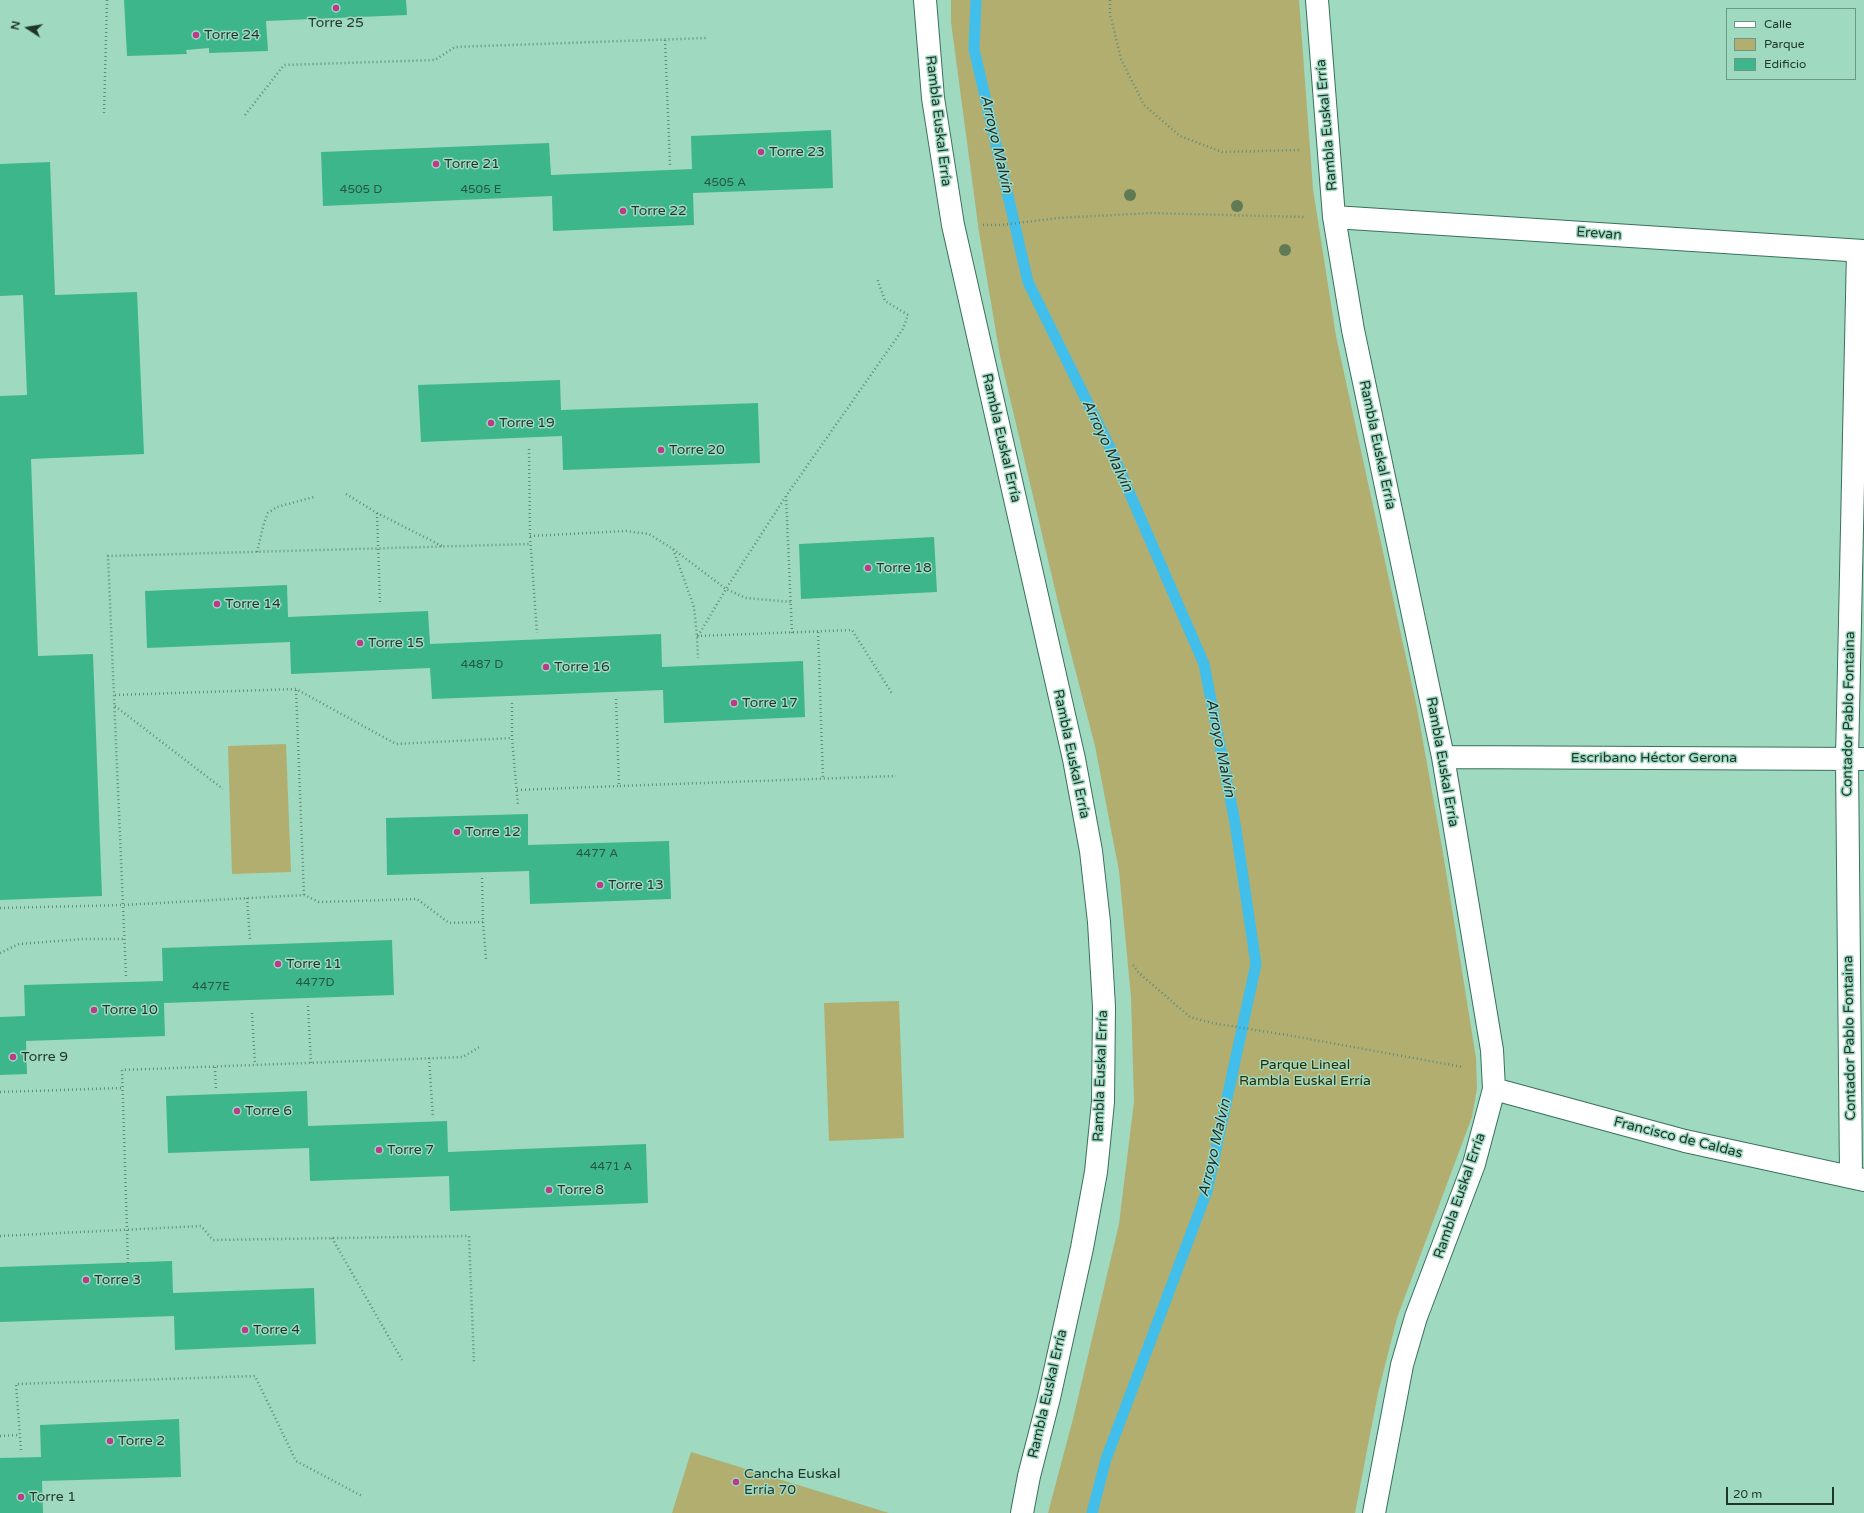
<!DOCTYPE html>
<html>
<head>
<meta charset="utf-8">
<style>
  body { margin:0 }
  #map { position:relative; width:1864px; height:1513px; overflow:hidden; background:#9fd9c0; font-family:"Varela Round",sans-serif }
  canvas { display:block }
  .legend { position:absolute; left:1726px; top:8px; width:130px; height:72px; box-sizing:border-box; background:#9fd9c0; border:1px solid #6b9885; margin:0; padding:5px 7px; list-style:none; font-size:12px; color:#1e362c }
  .legend li { display:flex; align-items:center; gap:8px; height:20px }
  .legend b { width:20px; border:1px solid #6b9885 }
  .north { position:absolute; left:8px; top:8px; width:40px; height:40px; -webkit-text-stroke:3px #9fd9c0; paint-order:stroke; rotate:282deg; font-size:11px; font-weight:700; line-height:16px; text-align:center; color:#1e362c }
  .north::after { content:''; display:block; margin:auto; width:14px; height:18px; background:#1e362c; clip-path:polygon(50% 0,100% 100%,50% 72%,0 100%) }
  .scale { position:absolute; left:1726px; top:1487px; width:108px; height:18px; box-sizing:border-box; border:2px solid #1e362c; border-top:0; padding-left:5px; font-size:12px; line-height:14px; white-space:nowrap; color:#1e362c; -webkit-text-stroke:3px #9fd9c0; paint-order:stroke }
</style>
</head>
<body>
<div id="map">
<canvas width="1864" height="1513"></canvas>
<ul class="legend">
<li><b style="height:5px;background:#fff"></b>Calle</li>
<li><b style="height:11px;background:#b1ae70"></b>Parque</li>
<li><b style="height:11px;background:#3eb68c"></b>Edificio</li>
</ul>
<div class="north">N</div>
<div class="scale">20 m</div>
</div>
<script>
const ctx = document.querySelector('canvas').getContext('2d');
ctx.lineJoin = 'round';
function fill(path, color) {
  ctx.fillStyle = color;
  ctx.fill(path, 'evenodd');
}
function toPath(rows) {
  const path = new Path2D();
  for (const r of rows) {
    path.moveTo(r[0], r[1]);
    for (let i = 2; i < r.length; i += 2) path.lineTo(r[i], r[i + 1]);
  }
  return path;
}
function stroke(path, color, width, dash) {
  ctx.strokeStyle = color;
  ctx.lineWidth = width;
  ctx.lineCap = dash ? 'butt' : 'round';
  ctx.setLineDash(dash || []);
  ctx.stroke(path);
}
function drawText(font, color, halo, rows, align = 'center') {
  ctx.font = font + ' "Varela Round",sans-serif';
  ctx.lineWidth = 3;
  ctx.setLineDash([]);
  ctx.textBaseline = 'middle';
  ctx.strokeStyle = halo;
  ctx.fillStyle = color;
  for (const [text, x, y, turn = 0] of rows) {
    ctx.save();
    ctx.translate(x, y);
    ctx.rotate((+turn || 0) * Math.PI / 180);
    ctx.textAlign = isNaN(turn) ? turn : align;
    if (halo) ctx.strokeText(text, 0, 0);
    ctx.fillText(text, 0, 0);
    ctx.restore();
  }
}
const green = toPath([
  [951,0,1299,0,1313,189,1336,336,1417,708,1443,853,1476,1058,1477,1088,1472,1117,1397,1318,1378,1393,1355,1513,1048,1513,1074,1415,1119,1224,1134,1102,1131,997,1119,871,1095,746,1061,615,1000,356,979,232,951,22],
  [286,744,291,872,232,874,228,746],
  [899,1001,904,1138,829,1141,824,1003],
  [691,1452,889,1513,672,1513]
]);
const stream = toPath([
  [976,0,974,49,1028,282,1110,448,1204,664,1235,823,1256,964,1207,1191,1106,1459,1092,1513]
]);
const building = toPath([
  [124,0,406,0,407,15,266,21,268,51,209,53,209,48,186,50,187,54,127,56],
  [831,130,833,188,693,193,694,225,553,231,552,196,323,206,321,152,549,143,551,175,692,169,691,136],
  [50,162,55,295,137,292,144,454,31,459,38,656,93,654,102,896,0,900,0,396,27,395,23,295,0,296,0,164],
  [560,380,561,410,758,403,760,463,563,470,562,436,421,442,418,385],
  [934,537,937,592,801,599,799,544],
  [287,585,288,617,428,611,430,644,661,634,662,667,803,661,805,717,664,723,663,690,432,699,430,668,291,674,290,642,147,648,145,591],
  [528,814,528,845,669,841,671,899,530,904,529,871,387,875,386,818],
  [392,940,394,995,164,1003,165,1036,26,1041,27,1074,0,1075,0,1017,25,1016,24,985,163,981,162,948],
  [307,1091,308,1126,447,1121,448,1152,646,1144,648,1203,450,1211,449,1176,310,1181,309,1148,168,1153,166,1096],
  [172,1261,173,1293,314,1288,316,1344,175,1350,174,1316,0,1322,0,1267],
  [179,1419,181,1477,42,1481,43,1513,0,1513,0,1458,41,1457,40,1425]
]);
const path = toPath([
  [1110,0,1110,14,1121,59,1144,105,1180,136,1222,152,1299,150],
  [665,40,670,165],
  [104,113,107,0],
  [245,115,284,65,435,60,455,47,707,38],
  [983,225,1001,225,1058,218,1151,213,1304,217],
  [529,449,530,536,537,633],
  [346,494,377,513,442,546],
  [377,513,380,604],
  [530,536,626,531,649,534,673,549,694,607,697,636,698,658],
  [673,549,726,589,746,598,791,602],
  [257,552,264,523,268,513,277,507,314,497],
  [818,632,823,778],
  [792,633,786,496,903,329,908,315,885,301,877,278],
  [697,636,852,630,893,695],
  [698,636,726,589,786,496],
  [296,690,304,895],
  [115,695,296,689,396,744,512,738],
  [616,699,619,786,896,776],
  [512,703,512,738,518,806],
  [115,706,223,789],
  [517,790,619,786],
  [247,898,250,939],
  [0,908,124,905,304,895,319,902,417,899,449,923,483,922,482,878],
  [483,922,486,959],
  [0,953,19,944,83,939,125,939],
  [1133,965,1139,973,1190,1017,1212,1023,1287,1035,1463,1067],
  [126,976,108,556,531,544],
  [308,1006,311,1063],
  [252,1013,255,1065],
  [429,1058,433,1118],
  [215,1067,216,1091],
  [0,1092,122,1088],
  [0,1236,201,1226,213,1240,469,1236,474,1363],
  [332,1238,402,1360],
  [128,1263,122,1070,463,1057,481,1046],
  [0,1436,19,1435],
  [21,1450,16,1384,255,1376,296,1461,362,1496]
]);
const minor = toPath([
  [925,0,933,98,953,225,1074,759,1091,851,1099,922,1104,1007,1103,1102,1096,1172,1082,1248,1049,1398,1029,1476,1022,1513],
  [1317,0,1334,217,1353,330,1443,757,1492,1050,1494,1089,1474,1164,1416,1317,1402,1365,1374,1513],
  [1334,217,1864,251],
  [1443,757,1864,759],
  [1494,1089,1685,1141,1864,1180],
  [1851,1177,1847,759,1858,251]
]);
const trees = [
  [1130,195],
  [1237,206],
  [1285,250]
];
const markers = [
  [336,8,4,"#b93b8a"],
  [196,35,4,"#b93b8a"],
  [761,152,4,"#b93b8a"],
  [436,164,4,"#b93b8a"],
  [623,211,4,"#b93b8a"],
  [491,423,4,"#b93b8a"],
  [661,450,4,"#b93b8a"],
  [868,568,4,"#b93b8a"],
  [217,604,4,"#b93b8a"],
  [360,643,4,"#b93b8a"],
  [546,667,4,"#b93b8a"],
  [734,703,4,"#b93b8a"],
  [457,832,4,"#b93b8a"],
  [600,885,4,"#b93b8a"],
  [278,964,4,"#b93b8a"],
  [94,1010,4,"#b93b8a"],
  [13,1057,4,"#b93b8a"],
  [237,1111,4,"#b93b8a"],
  [379,1150,4,"#b93b8a"],
  [549,1190,4,"#b93b8a"],
  [86,1280,4,"#b93b8a"],
  [245,1330,4,"#b93b8a"],
  [110,1441,4,"#b93b8a"],
  [736,1482,4,"#b93b8a"],
  [21,1497,4,"#b93b8a"]
];
const numberNames = [
  ["4505 A",725,183],
  ["4505 D",361,190],
  ["4505 E",481,190],
  ["4487 D",482,665],
  ["4477 A",597,854],
  ["4477D",315,983],
  ["4477E",211,987],
  ["4471 A",611,1167]
];
const poiNames = [
  ["Torre 25",336,23,"center"],
  ["Torre 24",204,35],
  ["Torre 23",769,152],
  ["Torre 21",444,164],
  ["Torre 22",631,211],
  ["Torre 19",499,423],
  ["Torre 20",669,450],
  ["Torre 18",876,568],
  ["Torre 14",225,604],
  ["Torre 15",368,643],
  ["Torre 16",554,667],
  ["Torre 17",742,703],
  ["Torre 12",465,832],
  ["Torre 13",608,885],
  ["Torre 11",286,964],
  ["Torre 10",102,1010],
  ["Torre 9",21,1057],
  ["Torre 6",245,1111],
  ["Torre 7",387,1150],
  ["Torre 8",557,1190],
  ["Torre 3",94,1280],
  ["Torre 4",253,1330],
  ["Torre 2",118,1441],
  ["Cancha Euskal",744,1474],
  ["Erría 70",744,1490],
  ["Torre 1",29,1497]
];
const streetNames = [
  ["Rambla Euskal Erría",938,121,83],
  ["Rambla Euskal Erría",1327,125,-95],
  ["Erevan",1599,234,4],
  ["Rambla Euskal Erría",1001,438,77],
  ["Rambla Euskal Erría",1377,445,78],
  ["Contador Pablo Fontaina",1849,714,-89],
  ["Rambla Euskal Erría",1071,754,78],
  ["Escribano Héctor Gerona",1654,758],
  ["Rambla Euskal Erría",1442,762,80],
  ["Contador Pablo Fontaina",1850,1038,-91],
  ["Rambla Euskal Erría",1101,1076,-88],
  ["Francisco de Caldas",1678,1138,14],
  ["Rambla Euskal Erría",1460,1196,-71],
  ["Rambla Euskal Erría",1048,1394,-77]
];
const parkNames = [
  ["Parque Lineal",1305,1065],
  ["Rambla Euskal Erría",1305,1081]
];
const waterNames = [
  ["Arroyo Malvín",996,144,77],
  ["Arroyo Malvín",1107,446,65],
  ["Arroyo Malvín",1220,748,79],
  ["Arroyo Malvín",1215,1148,-77]
];
fill(green, '#b1ae70');
stroke(stream, '#41bee9', 11);
fill(building, '#3eb68c');
stroke(minor, '#39715b', 24);
stroke(path, '#628c7a', 2.5, [1, 3]);
stroke(minor, '#fff', 22);
ctx.fillStyle = '#617a56';
for (const [x, y] of trees) {
  ctx.beginPath();
  ctx.arc(x, y, 6, 0, 2 * Math.PI);
  ctx.fill();
}
for (const [x, y, r, color] of markers) {
  const dot = new Path2D();
  dot.arc(x, y, r, 0, 2 * Math.PI);
  ctx.fillStyle = color;
  ctx.fill(dot);
  stroke(dot, '#9fd9c0', 1.5);
}
drawText('12px', '#265644', null, numberNames);
drawText('14px', '#1e362c', '#9fd9c0', poiNames, 'left');
drawText('14px', '#1e362c', '#9fd9c0', streetNames);
drawText('14px', '#2f2c00', '#9fd9c0', parkNames);
drawText('italic 15px', '#182d35', '#9fd9c0', waterNames);
</script>
</body>
</html>
